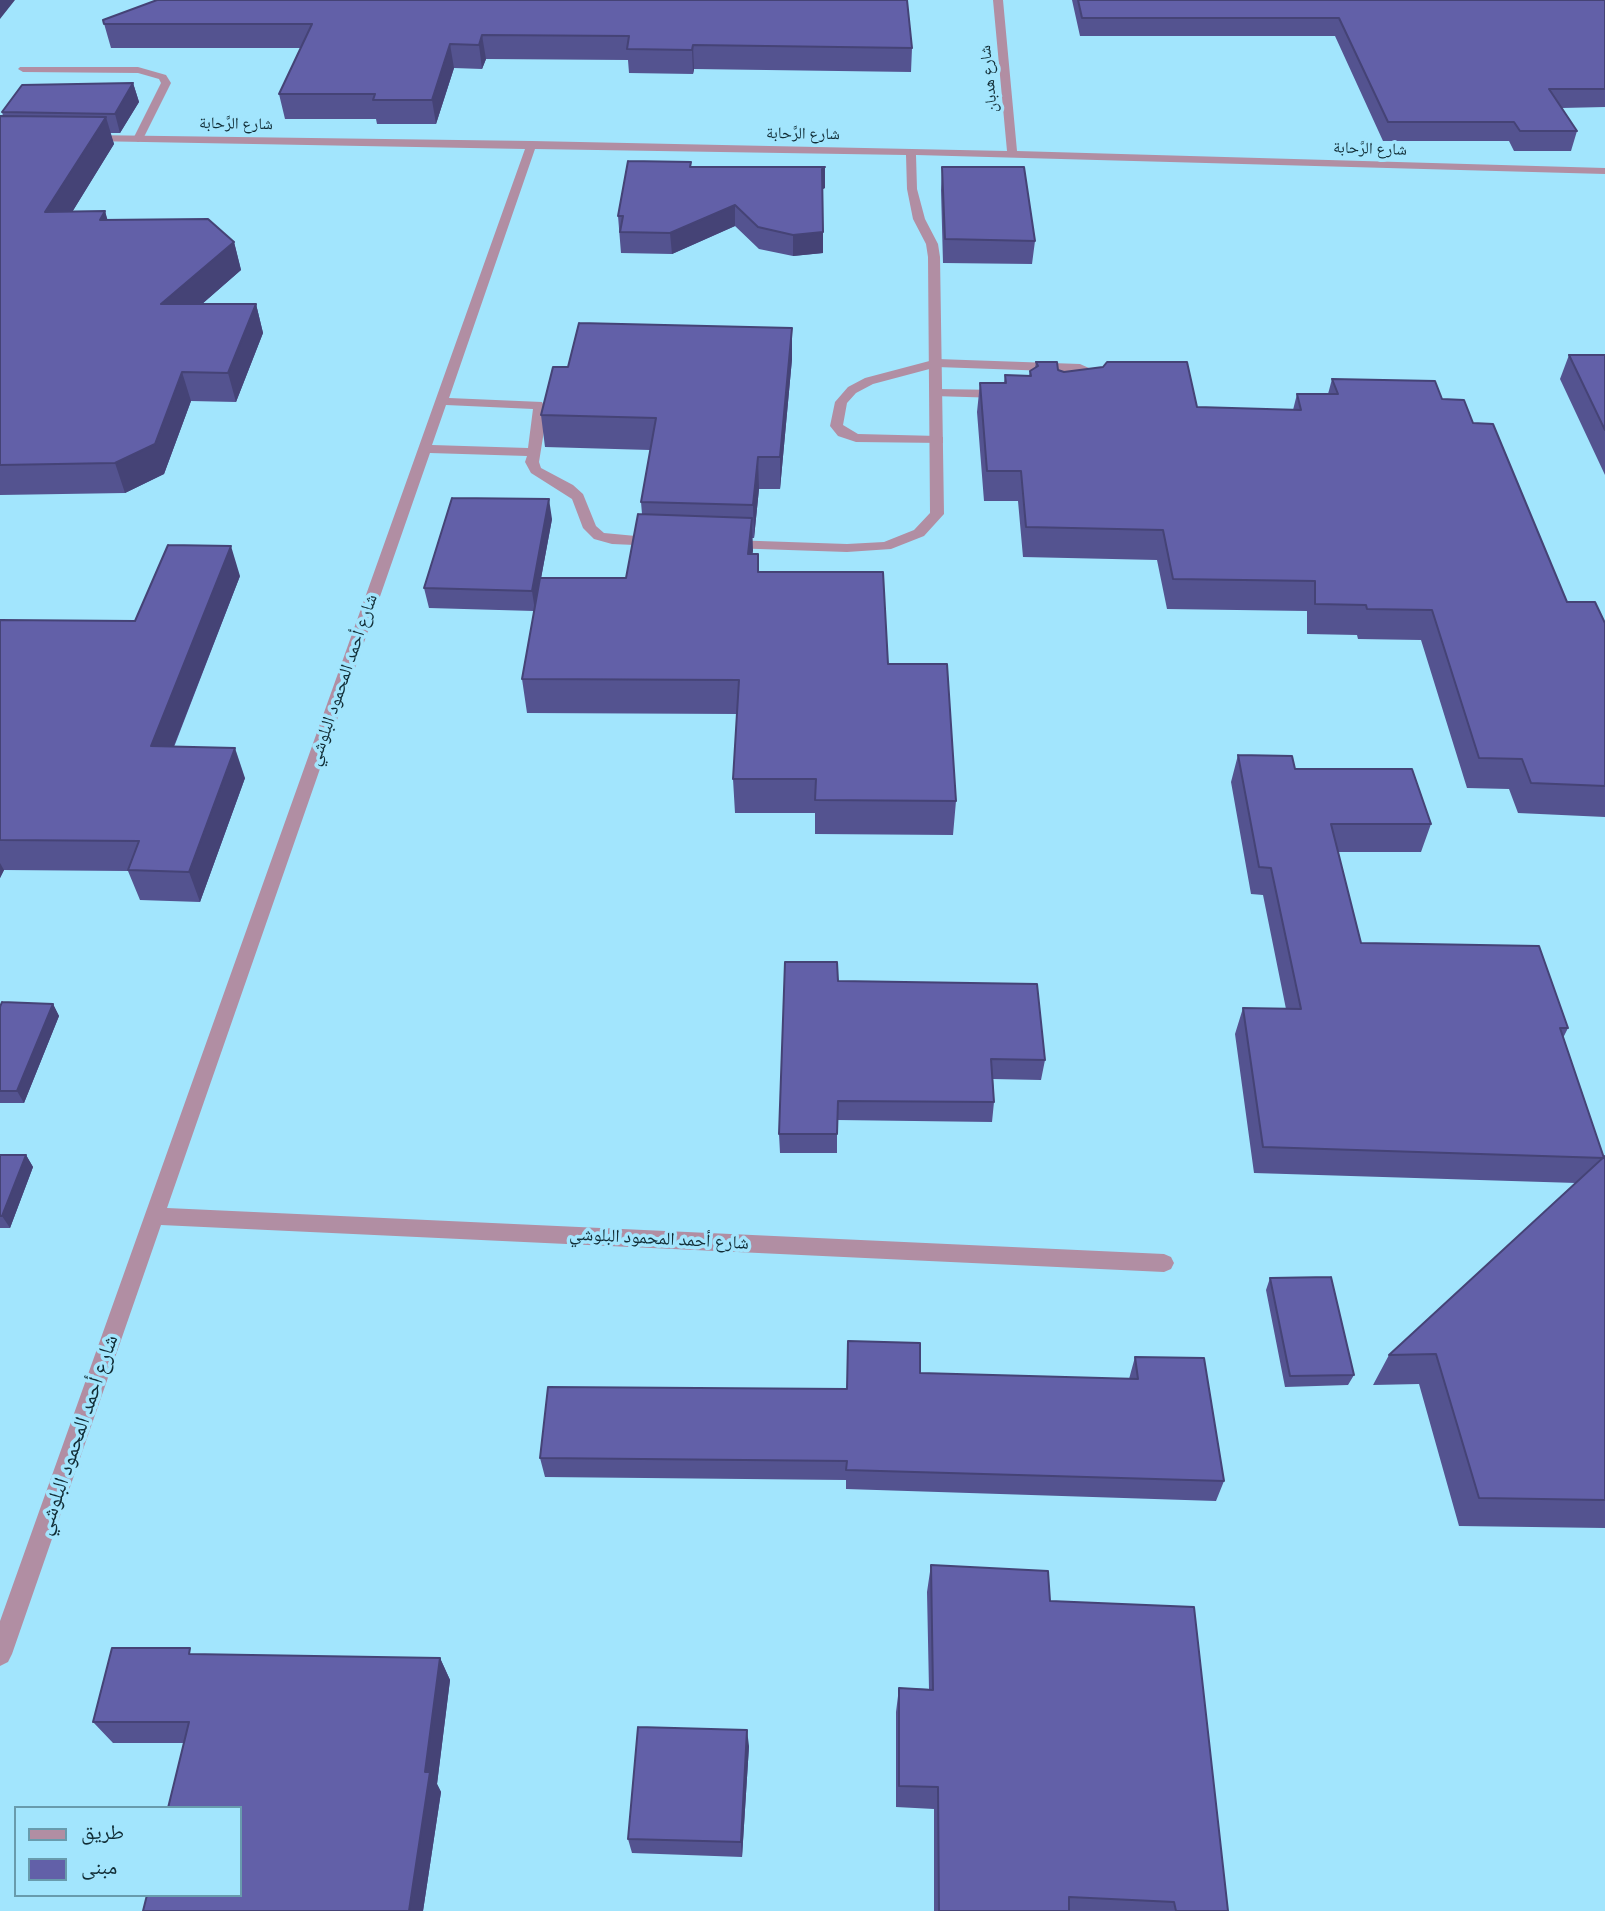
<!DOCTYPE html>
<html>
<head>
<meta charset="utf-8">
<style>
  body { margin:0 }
  #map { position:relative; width:1605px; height:1911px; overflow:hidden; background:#a2e5fd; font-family:Merriweather,"Noto Naskh Arabic",serif }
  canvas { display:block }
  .legend { position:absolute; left:14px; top:1806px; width:228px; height:91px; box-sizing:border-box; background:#a2e5fd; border:2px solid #689bad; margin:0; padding:9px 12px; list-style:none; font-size:21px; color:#112d36 }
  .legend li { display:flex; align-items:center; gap:14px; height:35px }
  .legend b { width:35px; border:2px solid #689bad }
</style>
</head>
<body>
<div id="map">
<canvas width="1605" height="1911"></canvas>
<ul class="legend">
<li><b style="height:9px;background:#b18ea3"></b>طريق</li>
<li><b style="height:19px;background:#6260a8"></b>مبنى</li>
</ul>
</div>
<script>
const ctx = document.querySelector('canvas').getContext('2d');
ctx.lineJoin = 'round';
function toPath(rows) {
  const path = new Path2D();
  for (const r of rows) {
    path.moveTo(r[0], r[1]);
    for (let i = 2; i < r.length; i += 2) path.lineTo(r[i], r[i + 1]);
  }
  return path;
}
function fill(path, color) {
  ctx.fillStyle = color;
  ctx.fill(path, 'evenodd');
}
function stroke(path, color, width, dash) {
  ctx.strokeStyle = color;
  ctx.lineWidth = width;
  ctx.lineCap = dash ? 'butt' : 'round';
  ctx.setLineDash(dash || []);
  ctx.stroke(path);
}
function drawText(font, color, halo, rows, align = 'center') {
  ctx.font = font + ' Merriweather,"Noto Naskh Arabic",serif';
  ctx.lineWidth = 7;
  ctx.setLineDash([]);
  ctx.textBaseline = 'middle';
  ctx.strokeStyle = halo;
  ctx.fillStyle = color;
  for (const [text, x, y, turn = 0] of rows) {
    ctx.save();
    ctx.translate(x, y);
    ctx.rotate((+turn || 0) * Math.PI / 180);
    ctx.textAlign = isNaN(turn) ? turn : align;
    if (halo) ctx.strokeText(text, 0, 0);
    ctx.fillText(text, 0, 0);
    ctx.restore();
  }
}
const service = toPath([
  [20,67,138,67,166,75,171,83,143,139,138,142,133,139,161,83,159,79,138,73,23,72,18,69,20,67],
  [937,359,1080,364,1100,373,1106,383,1100,387,1096,386,1091,378,1078,372,937,367,873,384,856,393,847,403,843,425,858,434,938,436,943,437,943,443,856,442,838,436,830,426,835,402,848,387,865,378,937,359],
  [937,389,1000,390,1006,394,1000,398,933,396,931,393,937,389]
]);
const minor = toPath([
  [993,0,1003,0,1017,151,1605,168,1605,174,916,155,917,189,925,219,938,244,940,257,944,514,924,536,891,549,847,552,730,548,723,544,730,540,847,544,884,542,914,530,930,513,928,257,926,244,913,219,907,189,906,155,535,149,449,398,542,402,547,412,539,462,541,468,573,485,583,494,596,526,604,533,657,538,664,542,657,546,612,544,594,539,583,528,572,499,531,473,525,462,527,456,430,453,167,1208,1164,1254,1171,1257,1174,1263,1171,1269,1164,1272,161,1225,12,1654,8,1662,0,1666,0,1621,525,149,90,141,85,138,90,135,532,141,1007,151,993,0],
  [446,405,533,409,528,448,432,445,446,405]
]);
const wall = toPath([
  [157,0,912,48,911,72,694,69,693,74,629,73,628,60,486,59,482,69,454,68,436,124,377,124,376,119,285,119,279,94,301,48,111,48,103,20],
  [1072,0,1605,0,1605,107,1562,108,1577,131,1571,151,1514,151,1509,141,1383,141,1335,36,1080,36],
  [133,83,139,102,120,133,110,133,114,144,72,212,105,211,107,220,234,242,241,270,202,304,256,304,263,333,236,402,191,401,164,474,125,493,0,495,0,116,3,116,2,112],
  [691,167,825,167,825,188,822,189,823,253,793,256,759,249,735,226,672,254,621,253,618,216],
  [942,167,1035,241,1032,264,943,263,941,190],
  [792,328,792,359,780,489,759,489,754,538,752,538,752,554,758,554,759,572,888,664,956,801,953,835,815,834,815,813,735,813,733,779,737,714,527,713,522,679,534,611,429,608,424,588,552,519,541,578,626,578,642,514,641,502,650,450,545,447,541,415,568,367],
  [1569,355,1605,355,1605,475,1560,379],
  [1036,362,1058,370,1197,407,1293,410,1297,394,1328,394,1332,379,1442,399,1473,423,1567,602,1605,623,1605,817,1518,813,1509,789,1467,788,1421,640,1358,639,1357,635,1307,634,1307,611,1167,609,1157,560,1023,557,1018,501,984,501,977,412,980,383,1004,383,1005,375,1029,376,1030,371,1035,368],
  [240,576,174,747,245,778,200,902,140,900,128,871,4,870,0,878,0,620,135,621],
  [1238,755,1295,769,1431,824,1421,852,1338,852,1361,943,1568,1028,1563,1038,1604,1158,1605,1156,1605,1528,1459,1526,1419,1384,1373,1385,1389,1355,1576,1183,1254,1173,1235,1034,1243,1008,1286,1009,1263,895,1251,894,1231,782],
  [838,981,1045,1060,1041,1080,993,1079,994,1102,992,1122,837,1120,837,1153,780,1153,779,1134],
  [53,1004,59,1016,24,1103,0,1103,0,1007],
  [0,1155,26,1155,33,1167,10,1228,0,1228],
  [1270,1278,1354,1375,1348,1385,1285,1387,1266,1290],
  [848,1341,920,1373,1129,1379,1135,1357,1224,1481,1216,1501,846,1489,846,1480,545,1477,540,1458,847,1389],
  [931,1565,1050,1601,1228,1911,934,1911,934,1809,896,1807,896,1712,899,1688,929,1689,927,1592],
  [195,1654,440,1658,450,1680,437,1784,441,1792,423,1911,143,1911,184,1743,113,1743,93,1722],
  [749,1746,742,1857,632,1853,628,1839]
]);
const shadedWall = toPath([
  [0,0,15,0,0,19],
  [482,35,486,59,482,69,479,45],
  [450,44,454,68,436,124,432,100],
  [693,45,694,69,693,74,692,50],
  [133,83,139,102,120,133,115,114],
  [106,117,114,144,55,240,45,212],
  [825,167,825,188,821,190,822,169],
  [735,205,735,226,672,254,670,233],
  [105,211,113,239,100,220],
  [823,232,823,253,793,256,793,235],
  [234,242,241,270,170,332,161,304],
  [256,304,263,333,236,402,228,373],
  [792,328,792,359,780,489,780,457],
  [182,372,191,401,164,474,125,493,115,463],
  [758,457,759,489,754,538,753,505],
  [549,499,552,519,535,611,532,591],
  [752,518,753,551,749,587,748,554],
  [231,546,240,576,162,776,151,746],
  [235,748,245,778,200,902,189,872],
  [0,863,4,870,0,878],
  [53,1004,59,1016,24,1103,17,1091],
  [26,1155,33,1167,10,1228,2,1216],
  [440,1658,450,1680,437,1784,441,1792,423,1911,409,1911,425,1772],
  [747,1730,749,1746,742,1857,741,1842]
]);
const building = toPath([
  [157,0,907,0,912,48,693,45,692,50,627,49,629,36,482,35,479,45,450,44,432,100,373,100,375,94,279,94,312,24,104,24,103,20,157,0],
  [1078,0,1605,0,1605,89,1549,89,1577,131,1520,131,1514,122,1388,122,1339,18,1082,18,1078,0],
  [133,83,115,114,2,112,22,85,133,83],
  [0,116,106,117,45,212,105,211,100,220,208,219,234,242,161,304,256,304,228,373,182,372,155,444,115,463,0,465,0,116],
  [628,161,691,162,690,167,825,167,822,169,823,232,793,235,758,227,735,205,670,233,620,232,623,216,618,216,628,161],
  [942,167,1024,167,1035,241,945,239,942,167],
  [579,323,792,328,780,457,758,457,753,505,641,502,656,418,541,415,553,367,568,367,579,323],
  [1569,355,1605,355,1605,430,1569,355],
  [1036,362,1057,362,1058,370,1064,372,1103,367,1107,362,1187,362,1197,407,1301,410,1297,394,1338,394,1332,379,1435,381,1442,399,1464,400,1473,423,1493,424,1567,602,1595,602,1605,623,1605,786,1531,783,1522,759,1479,758,1432,610,1367,609,1366,605,1315,604,1315,581,1173,579,1163,530,1026,527,1021,471,987,471,980,383,1006,383,1005,375,1031,376,1030,371,1038,366,1036,362],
  [452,498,549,499,532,591,424,588,452,498],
  [638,514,752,518,748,554,758,554,758,572,883,572,888,664,947,664,956,801,815,800,816,779,733,779,739,680,522,679,540,578,626,578,638,514],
  [168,545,231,546,151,746,235,748,189,872,128,870,139,841,0,840,0,620,135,621,168,545],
  [1238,755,1292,756,1295,769,1412,769,1431,824,1331,824,1361,943,1539,946,1568,1028,1560,1028,1604,1158,1263,1147,1243,1008,1301,1009,1271,868,1259,867,1238,755],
  [785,962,837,962,838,981,1037,984,1045,1060,991,1059,994,1102,838,1101,837,1134,779,1134,785,962],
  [2,1002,53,1004,17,1091,0,1091,0,1007,2,1002],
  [0,1155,26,1155,2,1216,0,1216,0,1155],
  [1605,1156,1605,1500,1479,1498,1436,1354,1389,1355,1605,1156],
  [1331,1277,1354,1375,1290,1376,1270,1278,1331,1277],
  [848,1341,920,1343,920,1373,1138,1379,1135,1357,1204,1358,1224,1481,846,1470,847,1461,540,1458,548,1387,847,1389,848,1341],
  [931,1565,1048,1571,1050,1601,1194,1607,1228,1911,1176,1911,1174,1902,1069,1897,1069,1911,939,1911,938,1787,899,1786,899,1688,933,1690,931,1565],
  [112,1648,190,1648,189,1654,440,1658,425,1772,430,1772,409,1911,143,1911,147,1895,240,1895,240,1808,168,1808,189,1722,93,1722,112,1648],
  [638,1727,747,1730,741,1842,628,1839,638,1727]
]);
const farStreetnames = [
  ["شارع هدبان",989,79,-96],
  ["شارع الرَّحابة",236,124,1],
  ["شارع الرَّحابة",803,134,1],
  ["شارع الرَّحابة",1370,149,2]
];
const streetNames = [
  ["شارع أحمد المحمود البلوشي",343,680,-71],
  ["شارع أحمد المحمود البلوشي",659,1239,3]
];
const nearStreetnames = [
  ["شارع أحمد المحمود البلوشي",78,1435,-71]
];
fill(service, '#b18ea3');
fill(minor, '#b18ea3');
fill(wall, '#545390');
fill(shadedWall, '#454376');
fill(building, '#6260a8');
stroke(building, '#454376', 2);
drawText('16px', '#112d36', '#a2e5fd', farStreetnames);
drawText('18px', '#112d36', '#a2e5fd', streetNames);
drawText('21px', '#112d36', '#a2e5fd', nearStreetnames);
</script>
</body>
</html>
